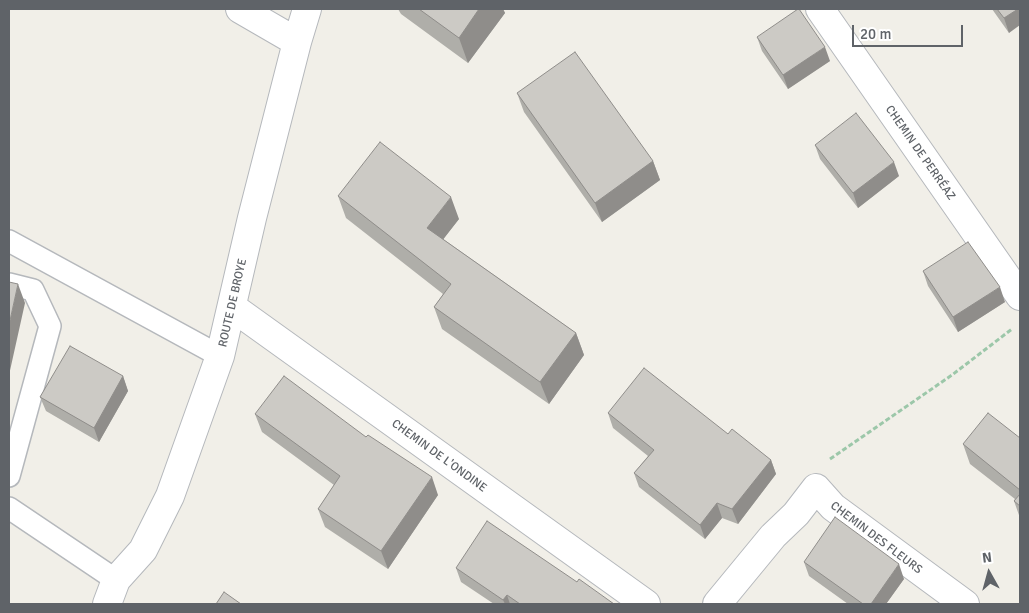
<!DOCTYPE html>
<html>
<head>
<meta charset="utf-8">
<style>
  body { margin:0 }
  #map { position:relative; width:1029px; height:613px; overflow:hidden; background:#f1efe8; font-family:Signika,sans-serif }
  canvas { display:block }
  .frame { position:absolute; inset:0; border:10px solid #5f6368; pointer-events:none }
  .north { position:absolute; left:964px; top:548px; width:50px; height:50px; -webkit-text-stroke:4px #fff; paint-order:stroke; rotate:353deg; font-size:14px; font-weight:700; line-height:20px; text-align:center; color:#5f6368 }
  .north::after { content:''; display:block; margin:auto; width:18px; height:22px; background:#5f6368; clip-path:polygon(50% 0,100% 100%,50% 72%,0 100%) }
  .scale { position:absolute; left:852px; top:25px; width:111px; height:22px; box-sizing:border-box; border:2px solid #5f6368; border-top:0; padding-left:6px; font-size:15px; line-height:18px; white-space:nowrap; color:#5f6368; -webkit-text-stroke:4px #fff; paint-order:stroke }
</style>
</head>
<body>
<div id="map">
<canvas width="1029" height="613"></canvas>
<div class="frame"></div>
<div class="north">N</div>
<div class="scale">20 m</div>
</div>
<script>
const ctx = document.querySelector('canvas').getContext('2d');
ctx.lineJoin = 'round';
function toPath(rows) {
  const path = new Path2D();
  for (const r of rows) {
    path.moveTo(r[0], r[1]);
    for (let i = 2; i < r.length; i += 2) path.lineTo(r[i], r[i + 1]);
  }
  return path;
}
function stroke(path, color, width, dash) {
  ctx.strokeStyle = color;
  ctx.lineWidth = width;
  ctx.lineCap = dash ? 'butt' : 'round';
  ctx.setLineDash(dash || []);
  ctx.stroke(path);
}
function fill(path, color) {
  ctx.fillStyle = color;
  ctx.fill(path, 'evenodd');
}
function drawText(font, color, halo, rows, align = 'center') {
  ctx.font = font + ' Signika,sans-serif';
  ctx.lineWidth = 4.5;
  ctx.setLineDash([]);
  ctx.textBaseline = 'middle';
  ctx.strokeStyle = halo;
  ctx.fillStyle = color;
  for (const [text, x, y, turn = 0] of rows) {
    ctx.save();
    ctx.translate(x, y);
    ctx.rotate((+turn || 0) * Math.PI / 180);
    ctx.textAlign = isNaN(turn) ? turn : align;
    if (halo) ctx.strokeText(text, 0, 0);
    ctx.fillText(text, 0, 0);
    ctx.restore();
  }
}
const path = toPath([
  [830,459,952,375,1012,329]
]);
const service = toPath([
  [9,241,220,356],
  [9,284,33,290,50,326,9,476],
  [9,508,116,580]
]);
const minor = toPath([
  [240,9,297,42],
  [820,9,1020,296],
  [232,307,646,604],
  [107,604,116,580,143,550,170,496,220,356,252,218,297,42,307,9],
  [717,604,773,536,796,514,816,488,833,507,965,604]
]);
const wall = toPath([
  [398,9,503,9,505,13,468,63,401,14],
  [992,9,1020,9,1009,33],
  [757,37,830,61,788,89,762,51],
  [517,93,653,161,660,180,602,222,524,112],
  [815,145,899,176,858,208,820,159],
  [338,196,459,219,443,239,576,333,584,355,549,404,442,329,434,307,443,294,346,218],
  [923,271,1005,302,958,332,928,286],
  [123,376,128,391,99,442,46,411,40,397],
  [608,413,728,434,771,460,776,474,738,524,722,518,705,539,639,487,634,473,648,456,613,428],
  [255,414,438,495,388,569,325,527,318,509,334,485,262,432],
  [1020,438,1020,518,1014,501,1015,499,970,464,963,444],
  [804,562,904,579,886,604,848,604,809,576],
  [456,568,577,582,614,604,494,604,461,582]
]);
const shadedWall = toPath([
  [479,9,503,9,505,13,468,63,459,38],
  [1018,9,1020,9,1020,25,1009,33,1004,18],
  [825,47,830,61,788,89,783,75],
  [653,161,660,180,602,222,595,203],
  [894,162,899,176,858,208,853,193],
  [451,197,459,219,435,250,427,228],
  [18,284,25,303,9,375,9,325],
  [1000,287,1005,302,958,332,953,317],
  [576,333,584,355,549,404,540,382],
  [123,376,128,391,99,442,94,428],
  [771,460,776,474,738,524,732,509],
  [432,477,438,495,388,569,381,551],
  [717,503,722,518,705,539,700,525],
  [899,564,904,579,886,604,871,604],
  [507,595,510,604,505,604,503,600]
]);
const building = toPath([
  [419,9,479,9,459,38,419,9],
  [798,9,799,9,825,47,783,75,757,37,798,9],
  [997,9,1018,9,1004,18,997,9],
  [575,52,653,161,595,203,517,93,575,52],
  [856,113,894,162,853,193,815,145,856,113],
  [380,142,451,197,427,228,576,333,540,382,434,307,451,284,338,196,380,142],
  [968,242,1000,287,953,317,923,271,968,242],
  [9,282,18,284,9,325,9,282],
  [70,346,123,376,94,428,40,397,70,346],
  [644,368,728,434,732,429,771,460,732,509,717,503,700,525,634,473,654,450,608,413,644,368],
  [284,376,366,437,368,435,432,477,381,551,318,509,340,476,255,414,284,376],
  [988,413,1020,438,1020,490,963,444,988,413],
  [1020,494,1020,506,1014,501,1020,494],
  [835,517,899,564,871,604,863,604,804,562,835,517],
  [487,521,577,582,579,579,614,604,520,604,507,595,503,600,456,568,487,521],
  [224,592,241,604,216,604,224,592]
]);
const streetNames = [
  ["CHEMIN DE PERRÉAZ",920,153,55],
  ["ROUTE DE BROYE",233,303,-77],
  ["CHEMIN DE L'ONDINE",439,456,36],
  ["CHEMIN DES FLEURS",876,538,37]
];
stroke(service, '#b5b8bc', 24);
stroke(minor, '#b5b8bc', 30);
stroke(path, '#9cc7a9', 3, [5, 2.5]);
stroke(service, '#fff', 21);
stroke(minor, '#fff', 28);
fill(wall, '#afaea9');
fill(shadedWall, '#8f8d8a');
fill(building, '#cccac5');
stroke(building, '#8f8d8a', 1);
drawText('12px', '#5f6368', '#fff', streetNames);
</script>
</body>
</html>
